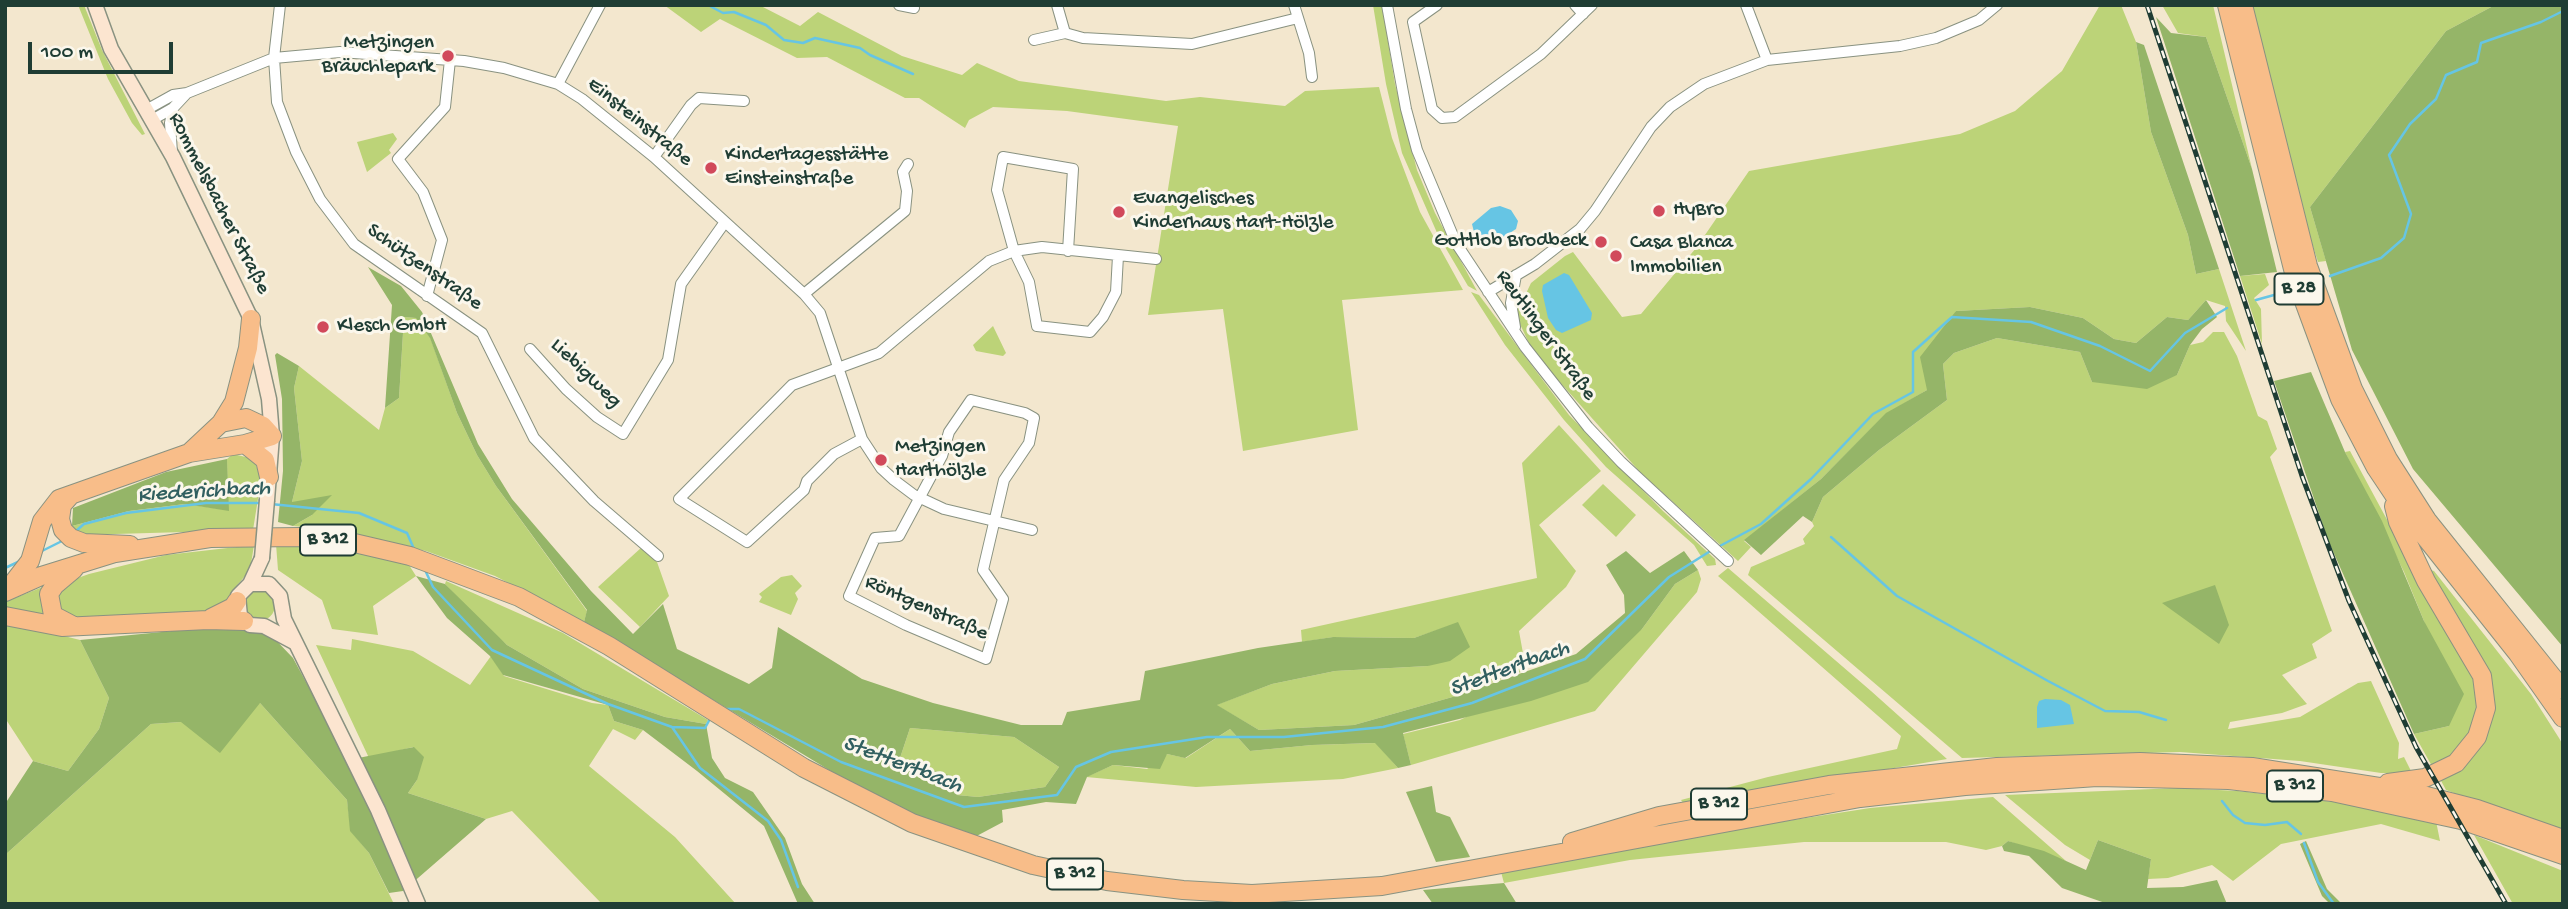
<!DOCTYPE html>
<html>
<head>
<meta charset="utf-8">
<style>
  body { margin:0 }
  #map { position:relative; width:2568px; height:909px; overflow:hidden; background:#f3e7ce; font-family:"Gochi Hand",sans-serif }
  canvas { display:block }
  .frame { position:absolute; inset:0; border:7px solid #1f3d34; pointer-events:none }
  .scale { position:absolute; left:28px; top:42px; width:145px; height:32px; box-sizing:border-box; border:4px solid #1f3d34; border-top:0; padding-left:9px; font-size:21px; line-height:24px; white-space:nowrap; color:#1f3d34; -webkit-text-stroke:5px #fbf7ec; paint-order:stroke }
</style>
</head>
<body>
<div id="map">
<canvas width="2568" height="909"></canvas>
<div class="frame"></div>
<div class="scale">100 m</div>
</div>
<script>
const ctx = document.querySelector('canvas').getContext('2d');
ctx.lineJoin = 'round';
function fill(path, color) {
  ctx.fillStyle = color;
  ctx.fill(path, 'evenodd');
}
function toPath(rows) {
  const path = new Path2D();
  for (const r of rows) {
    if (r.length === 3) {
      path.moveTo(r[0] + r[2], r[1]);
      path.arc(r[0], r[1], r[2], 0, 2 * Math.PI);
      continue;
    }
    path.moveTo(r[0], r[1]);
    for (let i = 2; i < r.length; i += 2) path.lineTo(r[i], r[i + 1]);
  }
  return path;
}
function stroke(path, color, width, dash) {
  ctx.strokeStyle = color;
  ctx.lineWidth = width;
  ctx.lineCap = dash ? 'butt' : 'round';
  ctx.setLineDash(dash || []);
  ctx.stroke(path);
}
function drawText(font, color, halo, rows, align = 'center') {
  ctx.font = font + ' "Gochi Hand",sans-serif';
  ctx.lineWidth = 6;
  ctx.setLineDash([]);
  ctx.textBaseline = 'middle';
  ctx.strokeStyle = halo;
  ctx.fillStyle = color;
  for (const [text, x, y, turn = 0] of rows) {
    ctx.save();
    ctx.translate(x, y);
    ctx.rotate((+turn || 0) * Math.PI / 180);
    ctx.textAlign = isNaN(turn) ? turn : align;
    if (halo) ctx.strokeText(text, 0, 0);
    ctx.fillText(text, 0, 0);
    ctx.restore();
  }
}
const green = toPath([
  [78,5,84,5,102,50,145,134,142,135,132,123,108,79],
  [664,5,759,5,800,26,818,12,902,56,962,75,977,63,1019,81,1166,101,1200,97,1285,106,1305,91,1379,87,1392,138,1420,212,1463,290,1342,300,1358,430,1243,451,1223,309,1148,315,1178,126,1067,111,993,107,969,120,965,128,919,98,905,98,827,57,797,58,720,19,701,32],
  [1373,5,1382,5,1395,84,1417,170,1435,213,1477,291,1468,286,1438,235,1402,153,1386,84],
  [2100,5,2121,5,2136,42,2151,132,2188,235,2196,274,2219,269,2246,351,2226,321,2225,306,2206,300,2188,320,2167,317,2136,343,2114,339,2083,318,2030,307,1956,311,1927,390,1886,414,1821,479,1744,541,1751,547,1738,561,1640,472,1533,352,1519,322,1515,305,1521,304,1531,283,1565,256,1573,252,1622,317,1641,314,1696,248,1749,171,1960,134,2015,111,2062,71],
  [2162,5,2213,5,2252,169,2206,37,2178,33],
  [2252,5,2495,5,2446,31,2310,207,2326,261,2318,262,2302,212],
  [393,133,397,139,389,150,391,153,367,172,357,142],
  [2265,274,2269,285,2254,298,2261,309,2262,344,2240,276],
  [1471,292,1479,295,1569,415,1663,511,1715,559,1716,565,1707,566,1694,545,1606,467,1564,420,1505,345],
  [404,317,417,318,430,337,457,413,477,455,496,486,587,611,584,622,495,576,426,551,337,530,293,526,312,515,292,502,302,461,294,388,299,366,379,430,385,408,399,398],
  [993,326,1006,353,1003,356,976,351,973,345],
  [2213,332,2224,332,2237,356,2258,416,2267,421,2277,449,2270,457,2332,631,2312,644,2317,658,2282,675,2307,704,2282,713,2230,722,2228,729,2300,717,2358,683,2371,681,2399,743,2398,759,2404,757,2412,773,2381,773,2300,761,2180,752,1962,758,1748,575,1751,567,1805,544,1803,539,1814,526,1812,522,1823,497,1879,450,1947,400,1943,364,1954,353,1997,338,2080,352,2092,382,2177,375,2190,345,2203,342],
  [1559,425,1601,471,1539,525,1576,571,1566,587,1519,631,1526,670,1456,696,1354,725,1259,730,1216,705,1272,684,1335,671,1428,666,1458,623,1414,638,1333,637,1302,642,1301,630,1537,578,1522,463],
  [2350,451,2475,683,2478,711,2474,729,2462,748,2433,768,2414,734,2449,726,2424,621,2404,572,2345,452],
  [233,454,254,459,261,480,253,530,81,535,72,526,129,511,185,504,228,510,227,459],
  [1603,484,1636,515,1616,537,1582,505],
  [276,544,340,550,381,558,409,565,416,576,373,606,378,635,332,629,322,600,278,570],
  [254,545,250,570,234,589,226,605,208,614,81,622,54,607,61,584,89,574,166,555],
  [642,547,657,562,669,596,640,627,598,587],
  [1728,568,1871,691,1947,759,1684,804,1681,800,1768,777,1897,749,1901,736,1718,576],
  [2424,568,2434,571,2531,694,2559,738,2563,745,2563,834,2446,790,2439,777,2461,766,2488,683],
  [1698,570,1701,579,1697,592,1595,711,1411,765,1403,734,1460,720,1642,629,1675,584],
  [792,575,802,586,795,593,798,599,791,615,759,602,762,597,759,594,781,577],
  [446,581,563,633,708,720,706,724,665,717,583,689,507,645,482,623,445,584],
  [45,586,47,616,5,612,5,602],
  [259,605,16],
  [5,621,80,640,109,698,99,729,68,771,33,761,5,718],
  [352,639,413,651,470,685,491,656,504,676,592,703,608,705,614,721,643,730,635,740,613,729,589,766,675,837,736,904,602,904,512,811,486,819,408,793,417,780,413,747,369,758,316,645,351,650],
  [260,703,347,800,351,831,369,853,394,904,5,904,5,855,151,724,181,722],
  [910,728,1014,737,1059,767,1045,787,978,797,957,795,899,761],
  [1230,729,1250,751,1312,745,1376,743,1398,768,1343,779,1196,787,1086,777,1113,765,1147,769,1167,754,1186,758],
  [2178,788,2238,791,2343,803,2436,821,2440,841,2381,824,2281,844,2233,881,2212,865,2168,878,2148,879,2151,859,2098,840,2090,860,2065,845,2005,795],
  [1993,797,2066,861,2008,841,2002,846,1986,850,1946,842,1804,842,1630,860,1504,883,1501,872,1716,832,1870,808],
  [2474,835,2563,871,2563,904,2513,904]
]);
const forest = toPath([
  [2495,5,2563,5,2563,647,2413,469,2352,350,2310,207,2446,31],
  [2156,17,2171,33,2206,37,2252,169,2277,272,2240,276],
  [2136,42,2144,45,2219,269,2196,274,2188,235,2151,132],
  [368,267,401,286,422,312,478,444,512,499,591,591,633,634,663,604,677,649,749,684,772,668,778,627,862,679,933,703,1021,725,1062,725,1067,712,1140,700,1145,671,1258,648,1333,637,1414,638,1458,622,1470,647,1450,661,1428,666,1335,671,1272,684,1217,705,1259,730,1354,725,1456,696,1576,654,1625,613,1624,595,1606,565,1626,551,1650,573,1684,551,1698,570,1675,584,1642,629,1588,682,1531,701,1403,733,1411,765,1398,768,1375,743,1312,745,1250,751,1230,729,1185,758,1167,754,1160,769,1113,765,1087,777,1076,804,1046,802,1002,810,1003,822,971,839,893,805,844,779,584,622,587,610,496,486,477,455,457,413,430,338,416,318,404,317,399,398,385,408,392,305],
  [910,728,1014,737,1059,767,1045,787,978,797,957,795,959,778,899,761],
  [2206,300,2217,317,2202,329,2190,345,2177,375,2147,389,2092,382,2080,352,1997,338,1954,353,1943,364,1947,400,1879,450,1823,497,1812,522,1803,516,1761,555,1744,540,1821,479,1886,413,1927,390,1920,357,1956,311,2030,307,2083,318,2114,339,2136,343,2167,317,2188,320],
  [277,353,299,366,294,388,302,461,292,502,332,495,312,515,293,526,278,522,283,471,282,399,275,355],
  [2311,372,2345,452,2382,521,2424,621,2464,694,2449,726,2414,734,2328,540,2274,381],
  [227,459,229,511,185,504,129,511,72,526,73,508,166,472],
  [416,576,445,584,507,645,583,689,665,717,706,724,712,758,725,778,753,792,785,838,802,884,815,904,798,904,764,826,697,771,643,730,614,721,608,705,503,675,490,656,447,618],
  [2215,585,2229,625,2219,644,2162,603],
  [223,626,270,634,293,658,348,760,414,747,424,757,417,780,408,793,486,819,403,891,389,893,369,853,350,831,347,800,260,703,220,753,181,722,151,724,5,855,5,804,33,761,68,771,99,729,109,698,80,640],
  [1432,786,1436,812,1450,817,1470,857,1436,862,1406,792],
  [2098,840,2151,859,2147,888,2183,887,2217,880,2227,904,2108,904,2062,888,2029,856,2004,851,2002,846,2008,841,2044,851,2086,870],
  [2306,841,2327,889,2342,904,2330,904,2322,896,2300,844],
  [1504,883,1517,904,1433,904,1423,890]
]);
const water = toPath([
  [1500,206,1511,210,1518,221,1516,229,1491,245,1482,245,1476,240,1472,224,1491,208],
  [1564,273,1569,275,1592,313,1591,320,1562,333,1556,330,1548,318,1542,291,1543,285],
  [2045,699,2061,700,2070,705,2074,724,2037,728,2037,707,2039,701]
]);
const stream = toPath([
  [708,5,723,13,734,12,766,25,784,40,803,43,815,38,860,48,870,55,913,74],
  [2330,276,2381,258,2404,238,2411,214,2389,155,2410,124,2436,99,2446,75,2477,62,2481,43,2541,22,2563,11],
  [2256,300,2274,295],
  [271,504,359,513,407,533,414,549],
  [76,531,84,524,126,513,206,503,261,503],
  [1831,537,1897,596,2048,681,2105,711,2139,712,2166,720],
  [1718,547,1761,524,1811,479,1873,414,1913,392,1913,352,1952,317,2031,322,2100,346,2150,371,2185,333,2227,308],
  [40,552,62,541],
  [5,568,18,562],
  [425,570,433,587,492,650,608,704,672,727,705,728,711,717],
  [722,709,739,709,841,762,964,807,1057,795,1076,767,1111,752,1207,737,1284,737,1383,727,1472,703,1585,659,1669,577,1712,550],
  [672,727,700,768,768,821,781,840,798,887],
  [2222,801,2233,815,2245,823,2265,825,2287,822,2301,834],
  [2304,843,2318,882,2334,904]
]);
const street = toPath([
  [280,5,274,58,277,102,296,152,320,199,354,244,482,333,534,438,594,501,658,556],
  [899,5,914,8],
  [1057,5,1065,33,1083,38,1192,44,1298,18],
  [1294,5,1309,53,1312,77],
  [1387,5,1406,109,1417,150,1456,243,1525,347,1588,427,1621,462,1728,561],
  [1437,5,1413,22,1432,109,1442,118,1455,117,1541,54,1592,5],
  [1575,5,1583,14],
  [1746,5,1767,60],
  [1034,40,1065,33],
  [558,84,600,5],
  [146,110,173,95,187,93,274,58,340,52,464,61,504,68,558,84,582,99,654,157,804,294,820,313,862,439,881,468,894,480,914,495,944,509,1032,530],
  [152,120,173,108,187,93],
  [172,153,170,123,173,108],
  [654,157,691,105,699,98,744,101],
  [1068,251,1073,169,1003,157,997,190,1014,251,1029,282,1037,326,1090,332,1103,317,1116,292,1118,256],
  [1488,292,1535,264,1580,229,1595,211,1651,127,1670,107,1704,84,1767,60,1900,46,1936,38,1979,20,1997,5],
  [804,294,905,211,907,191,903,172,908,164],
  [427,296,442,240,423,192,398,159,445,107,450,60],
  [1515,327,1511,303,1516,275],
  [530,349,566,389,597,417,623,434,668,360,681,284,725,222],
  [971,400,1025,413,1034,418,1029,443,1004,480,983,570,1003,599,986,659,906,625,849,596,875,538,899,536,942,456,949,432,971,400],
  [862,439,834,454,807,481,804,490,747,542,679,499,792,385,879,353,989,261,1014,251,1042,247,1156,259]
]);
const secondary = toPath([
  [95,5,111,49,173,157,251,319,269,399,272,436,267,500],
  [262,558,250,584,238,596,240,616,250,625,264,626,294,642],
  [250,584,269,584,280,596,284,619,378,810,418,904]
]);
const highway = toPath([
  [2227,5,2295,277,2340,399,2376,468,2406,513,2518,654,2563,718],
  [2243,5,2308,266,2353,389,2388,459,2427,520,2563,690],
  [245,444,265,460,269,477],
  [189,453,221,423,234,402,248,348,251,319],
  [70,496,62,505,60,519,63,530,71,538,84,543,130,545],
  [9,588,30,561,42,521,59,499,189,453,245,444,272,436,263,426,246,418,221,423],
  [5,592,41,576,115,553,210,538,300,537,350,542,410,556,519,597,609,646,804,768,912,823,1033,865,1107,881,1183,890,1252,894,1382,886,1860,798,1965,786,2097,777,2229,780,2332,792,2461,820,2563,855],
  [5,616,62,627,208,620,244,621],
  [211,618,233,607,237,601],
  [72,625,53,615,49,594,55,585,74,569],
  [2388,783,2425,778,2456,763,2477,737,2486,708,2482,676,2426,581,2398,522,2394,506],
  [1572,842,1659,816,1829,785,1997,767,2140,762,2252,767,2411,792,2477,809,2563,839]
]);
const rail = toPath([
  [2147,5,2302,476,2349,601,2416,747,2506,904]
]);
const secondaryBridge = toPath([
  [262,558,267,500]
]);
const markers = [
  [448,56,7,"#d1495b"],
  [711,168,7,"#d1495b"],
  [1659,211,7,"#d1495b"],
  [1119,212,7,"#d1495b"],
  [1601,242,7,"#d1495b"],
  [1616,256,7,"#d1495b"],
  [323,327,7,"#d1495b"],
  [881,460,7,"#d1495b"]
];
const shields = [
  [2299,289,49],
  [328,540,56],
  [2295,786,56],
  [1719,804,56],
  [1075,874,56]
];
const shieldNames = [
  ["B 28",2299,289],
  ["B 312",328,540],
  ["B 312",2295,786],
  ["B 312",1719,804],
  ["B 312",1075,874]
];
const poiNames = [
  ["Metzingen",434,44,"right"],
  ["Bräuchlepark",434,68,"right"],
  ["Kindertagesstätte",725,156],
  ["Einsteinstraße",725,180],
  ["Evangelisches",1133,200],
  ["Kinderhaus Hart-Hölzle",1133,224],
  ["HyBro",1673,211],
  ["Gottlob Brodbeck",1587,242,"right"],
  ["Casa Blanca",1630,244],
  ["Immobilien",1630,268],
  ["Klesch GmbH",337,327],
  ["Metzingen",895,448],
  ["Harthölzle",895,472]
];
const streetNames = [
  ["Einsteinstraße",639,123,39],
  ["Rommelsbacher Straße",218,204,63],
  ["Schützenstraße",424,268,35],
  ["Reutlinger Straße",1545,336,54],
  ["Liebigweg",585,374,44],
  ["Röntgenstraße",926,609,24]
];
const waterNames = [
  ["Riederichbach",204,493,-3],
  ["Stettertbach",1510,670,-20],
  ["Stettertbach",902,766,21]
];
fill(green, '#bcd378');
fill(forest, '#95b568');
fill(water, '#66c5e4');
stroke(stream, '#66c5e4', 2.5);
stroke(street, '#899281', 12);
stroke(secondary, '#899281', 17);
stroke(highway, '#899281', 20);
stroke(street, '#fff', 10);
stroke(secondary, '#fce5d0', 14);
stroke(highway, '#f8bd89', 18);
stroke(rail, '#1f3d34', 5);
stroke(rail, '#fbf7ec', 2.5, [8]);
stroke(secondaryBridge, '#899281', 17, []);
stroke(secondaryBridge, '#fce5d0', 14);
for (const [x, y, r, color] of markers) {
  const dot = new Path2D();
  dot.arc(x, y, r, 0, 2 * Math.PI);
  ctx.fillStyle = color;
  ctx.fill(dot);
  stroke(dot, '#fbf7ec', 2.5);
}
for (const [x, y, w] of shields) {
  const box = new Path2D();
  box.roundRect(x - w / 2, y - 15.5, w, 31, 5);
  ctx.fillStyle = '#fbf7ec';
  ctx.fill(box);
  stroke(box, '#1f3d34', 2);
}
drawText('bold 19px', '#1f3d34', null, shieldNames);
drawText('21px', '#1f3d34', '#fbf7ec', poiNames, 'left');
drawText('21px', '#1f3d34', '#fbf7ec', streetNames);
drawText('italic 23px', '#315f60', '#fbf7ec', waterNames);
</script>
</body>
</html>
